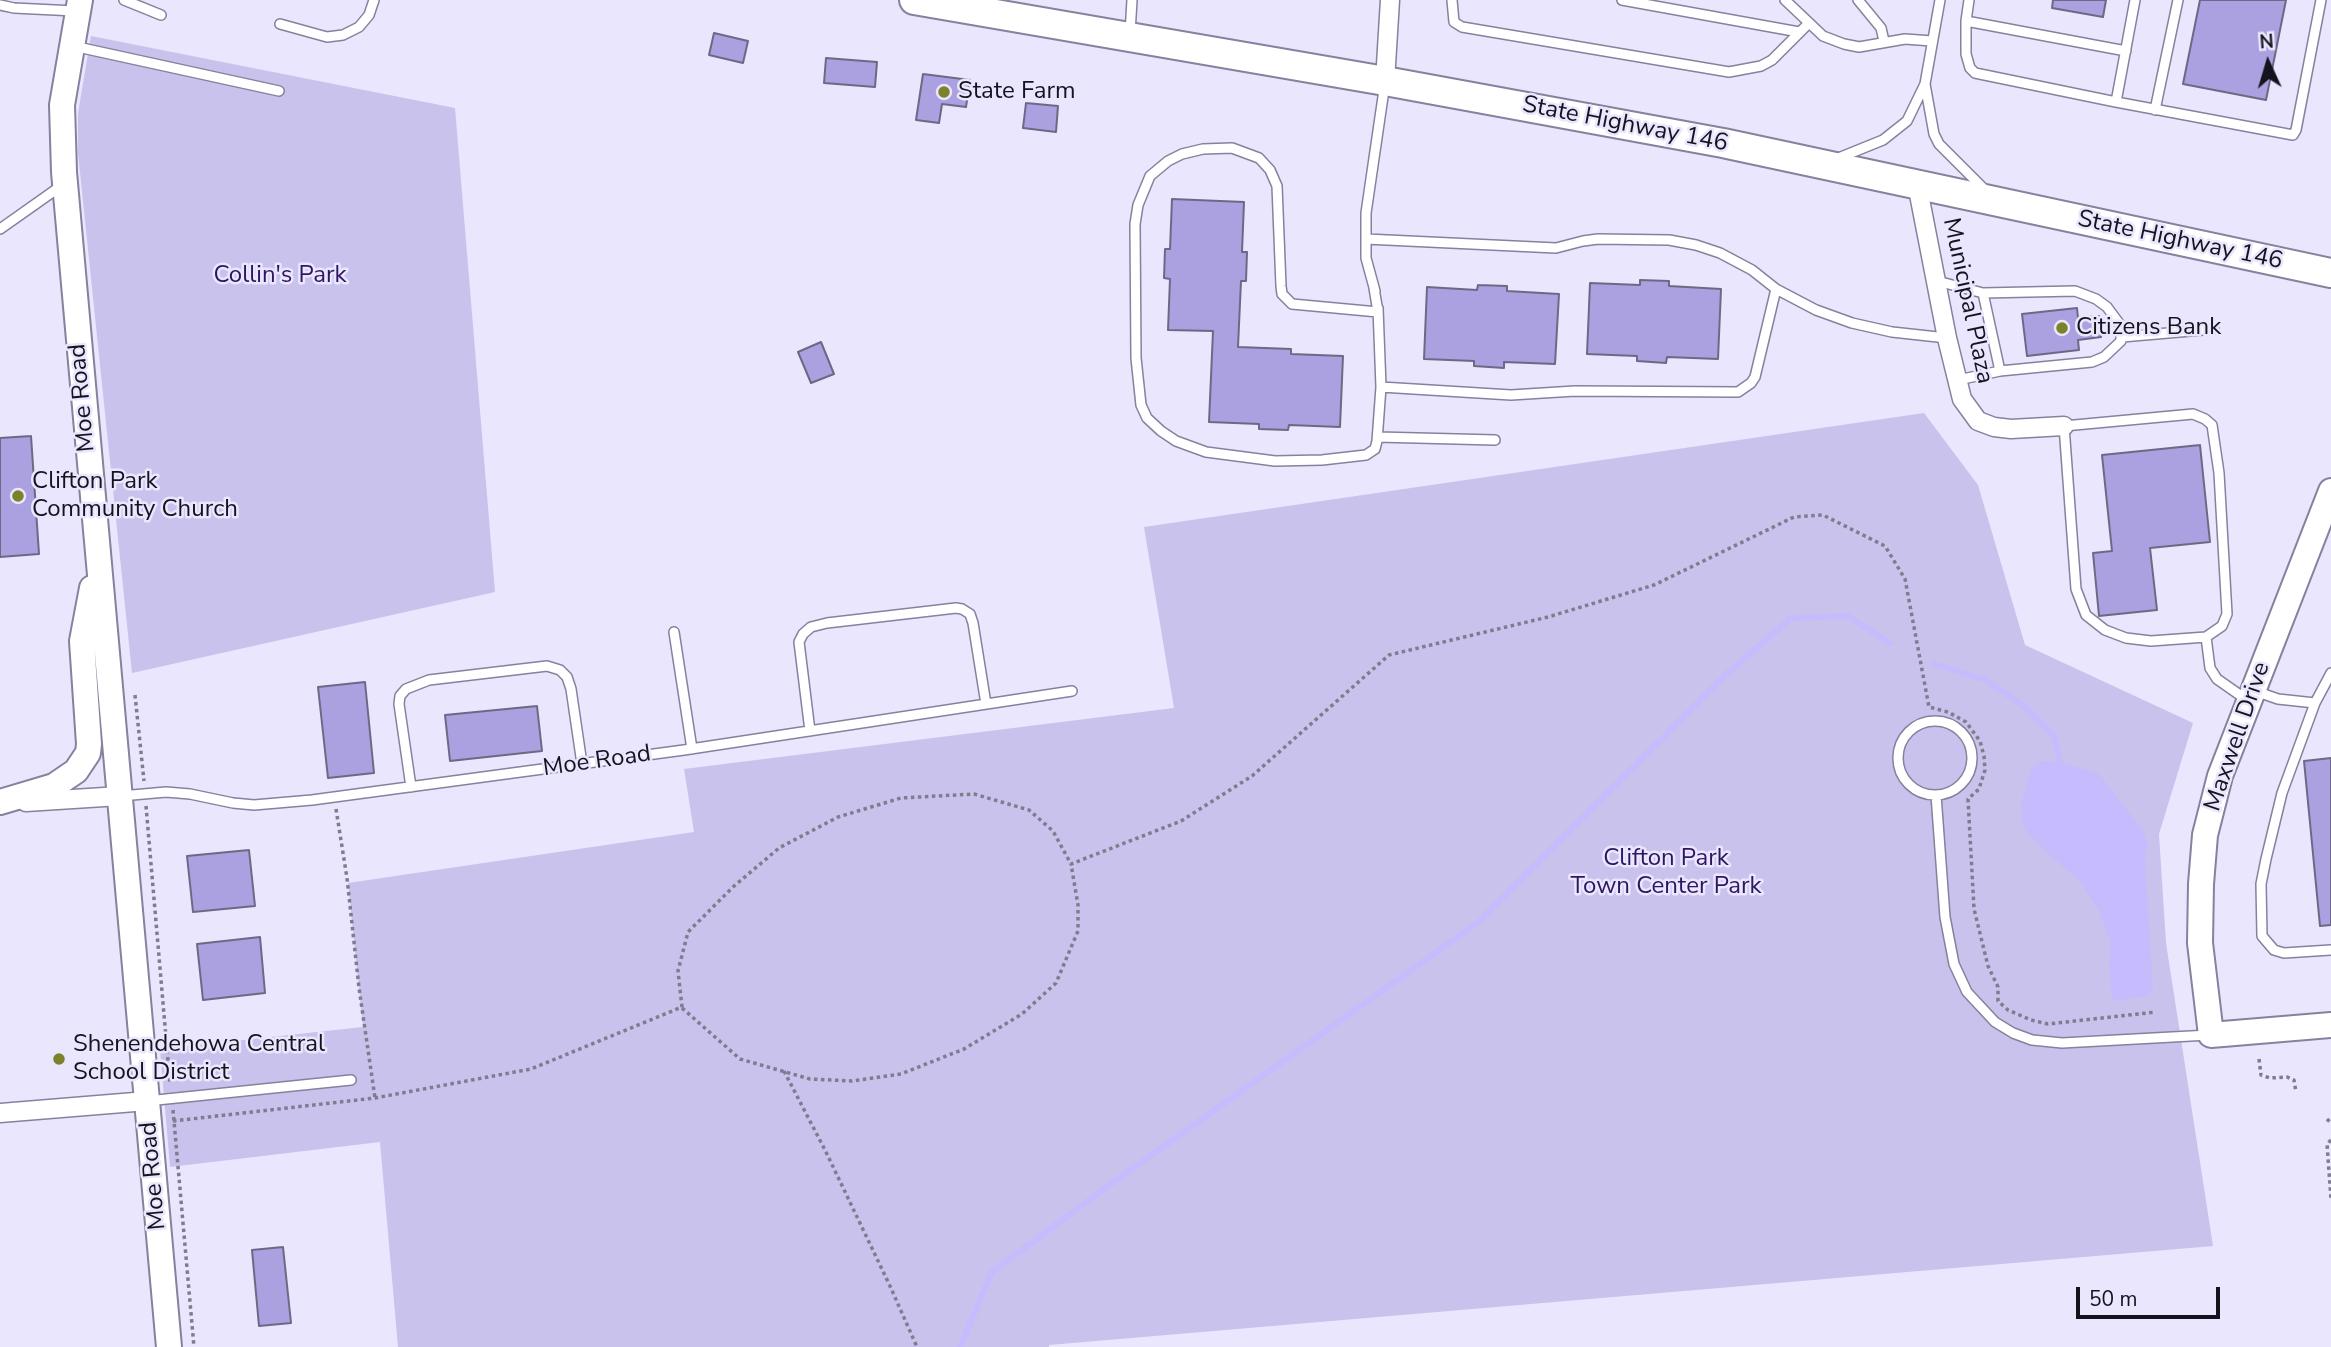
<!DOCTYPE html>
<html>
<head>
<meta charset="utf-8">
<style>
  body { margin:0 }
  #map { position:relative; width:2331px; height:1347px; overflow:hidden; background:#e9e6fe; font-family:"Nunito Sans",sans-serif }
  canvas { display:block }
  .north { position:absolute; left:2233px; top:28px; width:70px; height:70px; -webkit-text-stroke:5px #e9e6fe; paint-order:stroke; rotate:356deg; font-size:19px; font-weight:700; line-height:28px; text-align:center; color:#15131e }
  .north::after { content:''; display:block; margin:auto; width:24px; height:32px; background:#15131e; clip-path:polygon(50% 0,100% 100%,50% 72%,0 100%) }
  .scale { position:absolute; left:2076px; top:1287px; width:144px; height:32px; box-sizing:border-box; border:4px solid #15131e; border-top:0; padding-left:9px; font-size:21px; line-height:24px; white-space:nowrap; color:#15131e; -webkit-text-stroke:5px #e9e6fe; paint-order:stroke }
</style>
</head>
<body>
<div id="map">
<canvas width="2331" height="1347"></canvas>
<div class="north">N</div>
<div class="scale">50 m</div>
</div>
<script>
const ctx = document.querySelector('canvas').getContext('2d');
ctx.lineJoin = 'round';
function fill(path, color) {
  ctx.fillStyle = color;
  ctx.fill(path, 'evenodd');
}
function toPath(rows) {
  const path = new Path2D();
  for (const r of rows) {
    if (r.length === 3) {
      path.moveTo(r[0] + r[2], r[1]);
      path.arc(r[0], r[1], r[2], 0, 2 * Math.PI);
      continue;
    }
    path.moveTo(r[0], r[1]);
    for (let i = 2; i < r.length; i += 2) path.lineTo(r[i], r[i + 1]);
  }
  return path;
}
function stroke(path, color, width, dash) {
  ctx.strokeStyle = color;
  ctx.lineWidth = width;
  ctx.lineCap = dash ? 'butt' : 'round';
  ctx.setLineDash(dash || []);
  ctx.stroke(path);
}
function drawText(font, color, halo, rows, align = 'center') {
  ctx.font = font + ' "Nunito Sans",sans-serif';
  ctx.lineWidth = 5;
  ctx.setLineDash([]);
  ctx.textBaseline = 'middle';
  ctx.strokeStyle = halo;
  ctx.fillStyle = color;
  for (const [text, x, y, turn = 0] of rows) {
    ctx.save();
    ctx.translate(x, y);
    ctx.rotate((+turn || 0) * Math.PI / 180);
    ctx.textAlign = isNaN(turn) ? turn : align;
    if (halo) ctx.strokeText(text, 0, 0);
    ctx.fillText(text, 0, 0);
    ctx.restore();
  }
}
const green = toPath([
  [91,36,455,108,495,592,132,673,78,153,78,113],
  [1924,413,1978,485,2025,645,2193,723,2159,834,2166,943,2213,1246,1049,1345,1049,1347,398,1347,380,1142,170,1167,160,1049,363,1027,348,883,694,832,684,769,1174,708,1144,527]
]);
const water = toPath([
  [2042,761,2060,762,2099,774,2142,829,2147,841,2145,863,2153,989,2148,996,2112,1001,2109,964,2111,943,2099,911,2082,884,2031,837,2023,826,2021,805,2031,769]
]);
const stream = toPath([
  [1934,664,1986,680,2025,707,2054,736,2060,762],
  [960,1347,992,1272,1108,1186,1480,921,1731,670,1791,618,1848,616,1890,643]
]);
const building = toPath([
  [2053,0,2106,0,2103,17,2052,8,2053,0],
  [2200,0,2286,0,2266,100,2183,84,2200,0],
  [714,33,748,41,743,63,709,55,714,33],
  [826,58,877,62,875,87,824,83,826,58],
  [923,74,970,80,966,107,942,104,939,123,916,120,923,74],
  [1026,103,1058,106,1056,132,1023,128,1026,103],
  [1172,199,1244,202,1242,252,1247,252,1246,281,1241,281,1238,347,1291,349,1291,354,1343,356,1340,427,1289,425,1288,430,1259,429,1259,424,1209,422,1213,331,1168,330,1170,279,1164,278,1165,249,1170,249,1172,199],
  [1640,280,1669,281,1669,286,1721,289,1718,359,1667,357,1666,363,1637,361,1637,356,1587,354,1590,283,1640,285,1640,280],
  [1478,285,1507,286,1507,291,1559,294,1555,364,1504,362,1504,368,1474,366,1474,361,1424,359,1427,287,1477,290,1478,285],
  [2077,308,2078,318,2099,316,2101,337,2078,340,2079,350,2027,356,2022,314,2077,308],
  [821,342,834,374,811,383,798,352,821,342],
  [31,436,39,554,0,557,0,438,31,436],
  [2200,445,2210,542,2150,548,2157,610,2099,616,2093,553,2112,551,2102,455,2200,445],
  [365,682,374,773,328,778,318,687,365,682],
  [537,706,542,751,450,761,445,715,537,706],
  [2331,758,2331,925,2320,926,2304,761,2331,758],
  [249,850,255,906,193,912,187,856,249,850],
  [260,937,265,993,203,1000,197,944,260,937],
  [283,1247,291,1323,259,1326,252,1250,283,1247]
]);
const path = toPath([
  [135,695,144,781],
  [146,806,170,1084],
  [336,809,347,878,359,988,375,1098],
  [682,1008,740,1059,810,1079,852,1081,901,1074,964,1049,1022,1014,1056,983,1078,931,1078,905,1071,864],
  [2259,1059,2261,1075,2270,1078,2287,1077,2294,1080,2296,1092],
  [784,1071,826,1152,890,1286,917,1347],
  [173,1110,194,1347],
  [2327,1119,2331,1123],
  [173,1121,375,1098,531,1069,682,1007,678,971,688,932,733,887,779,848,838,817,901,798,974,794,1029,810,1053,831,1071,864,1181,821,1252,776,1389,655,1548,617,1654,585,1794,517,1823,515,1885,546,1905,579,1929,707,1948,712,1966,722,1980,741,1984,756,1985,770,1979,789,1968,799,1974,909,1988,966,1998,987,1998,1001,2008,1010,2031,1020,2048,1024,2156,1012],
  [2331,1140,2327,1144,2331,1199]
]);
const lane = toPath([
  [124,0,161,15],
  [1452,0,1454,22,1462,27,1729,72,1761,66,1772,60,1808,24],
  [1622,0,1799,32],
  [1785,0,1823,36,1844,44,1859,47,1905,39,1932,41],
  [1858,0,1881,28,1884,41],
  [1969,0,1966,21,1966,54,1970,68,1975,73,2116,102,2293,135,2296,130,2321,0],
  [0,5,14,8,75,11],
  [1966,21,2126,51],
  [280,24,327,37,343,35,359,27,369,15,374,0],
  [1130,33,1132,0],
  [73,46,279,91],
  [1925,84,1934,134,1939,144,1986,191],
  [2116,102,2135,0],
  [2155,110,2178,0],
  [1836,159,1883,140,1907,121,1925,84,1940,0],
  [0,229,61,186],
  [1366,258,1366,239,1556,248,1583,241,1598,239,1669,240,1696,245,1720,253,1752,270,1776,289,1755,377,1751,383,1738,392,1575,391,1511,395,1381,387],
  [1937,281,1983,293,2075,291,2096,299,2107,307,2121,326,2121,341,2104,357,2092,362,2000,371,1958,380],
  [1374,288,1378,312,1292,304,1282,294,1281,286,1277,186,1270,170,1259,158,1232,148,1203,149,1182,154,1168,161,1150,176,1138,205,1135,224,1136,358,1141,405,1147,418,1161,431,1176,441,1206,452,1275,461,1322,460,1366,455,1375,449,1378,437,1495,440],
  [1776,289,1816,310,1852,323,1892,332,1947,338],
  [1375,291,1366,258,1366,213,1385,83],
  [1983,293,2000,371],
  [2122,337,2214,329],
  [1377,441,1381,387,1378,308],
  [674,632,692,749],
  [2206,637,2151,641,2126,638,2105,630,2086,615,2076,589,2064,426,2193,414,2205,419,2212,425,2219,473,2227,614,2222,626,2206,637,2210,668,2217,679,2247,700],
  [2255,691,2278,699,2315,703,2282,793,2266,859,2261,884,2262,936,2274,950,2284,953,2331,950],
  [2315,703,2331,673],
  [1935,758,37],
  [810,731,799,642,803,634,811,627,827,623,956,608,962,609,970,614,973,623,986,704],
  [411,787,399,704,400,696,406,689,429,680,547,666,560,670,567,677,571,689,582,764],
  [1936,795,1945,917,1954,964,1967,992,1995,1022,2013,1033,2032,1040,2062,1043,2209,1035],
  [121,796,166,792,190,794,233,803,254,805,312,800,684,750,1072,691],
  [147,1101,351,1080]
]);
const street = toPath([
  [1385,81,1390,0],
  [1917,184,1947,338,1962,399,1978,421,1994,427,2011,429,2064,426],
  [26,802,120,796],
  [0,1113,147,1101]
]);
const secondary = toPath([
  [80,0,62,105,64,172,169,1347],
  [2331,491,2220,776,2205,835,2201,884,2200,943,2211,1035,2331,1025],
  [0,802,54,786,76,771,88,753,89,744,82,641,92,588]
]);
const primary = toPath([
  [914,0,1385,81,1723,143,2331,273]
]);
const markers = [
  [944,92,7,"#7c812b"],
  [2062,328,7,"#7c812b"],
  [18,496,7,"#7c812b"],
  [59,1059,7,"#7c812b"]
];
const poiNames = [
  ["State Farm",958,92],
  ["Citizens Bank",2076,328],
  ["Clifton Park",32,482],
  ["Community Church",32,510],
  ["Shenendehowa Central",73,1045],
  ["School District",73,1073]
];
const streetNames = [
  ["State Highway 146",1625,125,11],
  ["State Highway 146",2180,241,12],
  ["Municipal Plaza",1967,301,78],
  ["Moe Road",83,398,-95],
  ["Maxwell Drive",2238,737,-71],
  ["Moe Road",597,762,-8],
  ["Moe Road",154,1176,-95]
];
const parkNames = [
  ["Collin's Park",280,276],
  ["Clifton Park",1666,859],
  ["Town Center Park",1666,887]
];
fill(green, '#c9c2ec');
fill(water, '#c6bbfd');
stroke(stream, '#c6bbfd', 6);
fill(building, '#aba0e0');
stroke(building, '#6d6984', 2);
stroke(lane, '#86819d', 12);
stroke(street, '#86819d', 21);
stroke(secondary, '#86819d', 28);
stroke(primary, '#86819d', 32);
stroke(path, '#7f7c8e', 3.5, [3.5, 3.5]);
stroke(lane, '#fff', 9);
stroke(street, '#fff', 18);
stroke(secondary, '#fff', 24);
stroke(primary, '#fff', 28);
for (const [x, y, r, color] of markers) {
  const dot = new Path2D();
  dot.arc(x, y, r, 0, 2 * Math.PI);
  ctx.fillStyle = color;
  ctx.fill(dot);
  stroke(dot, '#e9e6fe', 2.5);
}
drawText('24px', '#15131e', '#e9e6fe', poiNames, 'left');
drawText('24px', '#15131e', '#e9e6fe', streetNames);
drawText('24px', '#2f1660', '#e9e6fe', parkNames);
</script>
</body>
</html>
